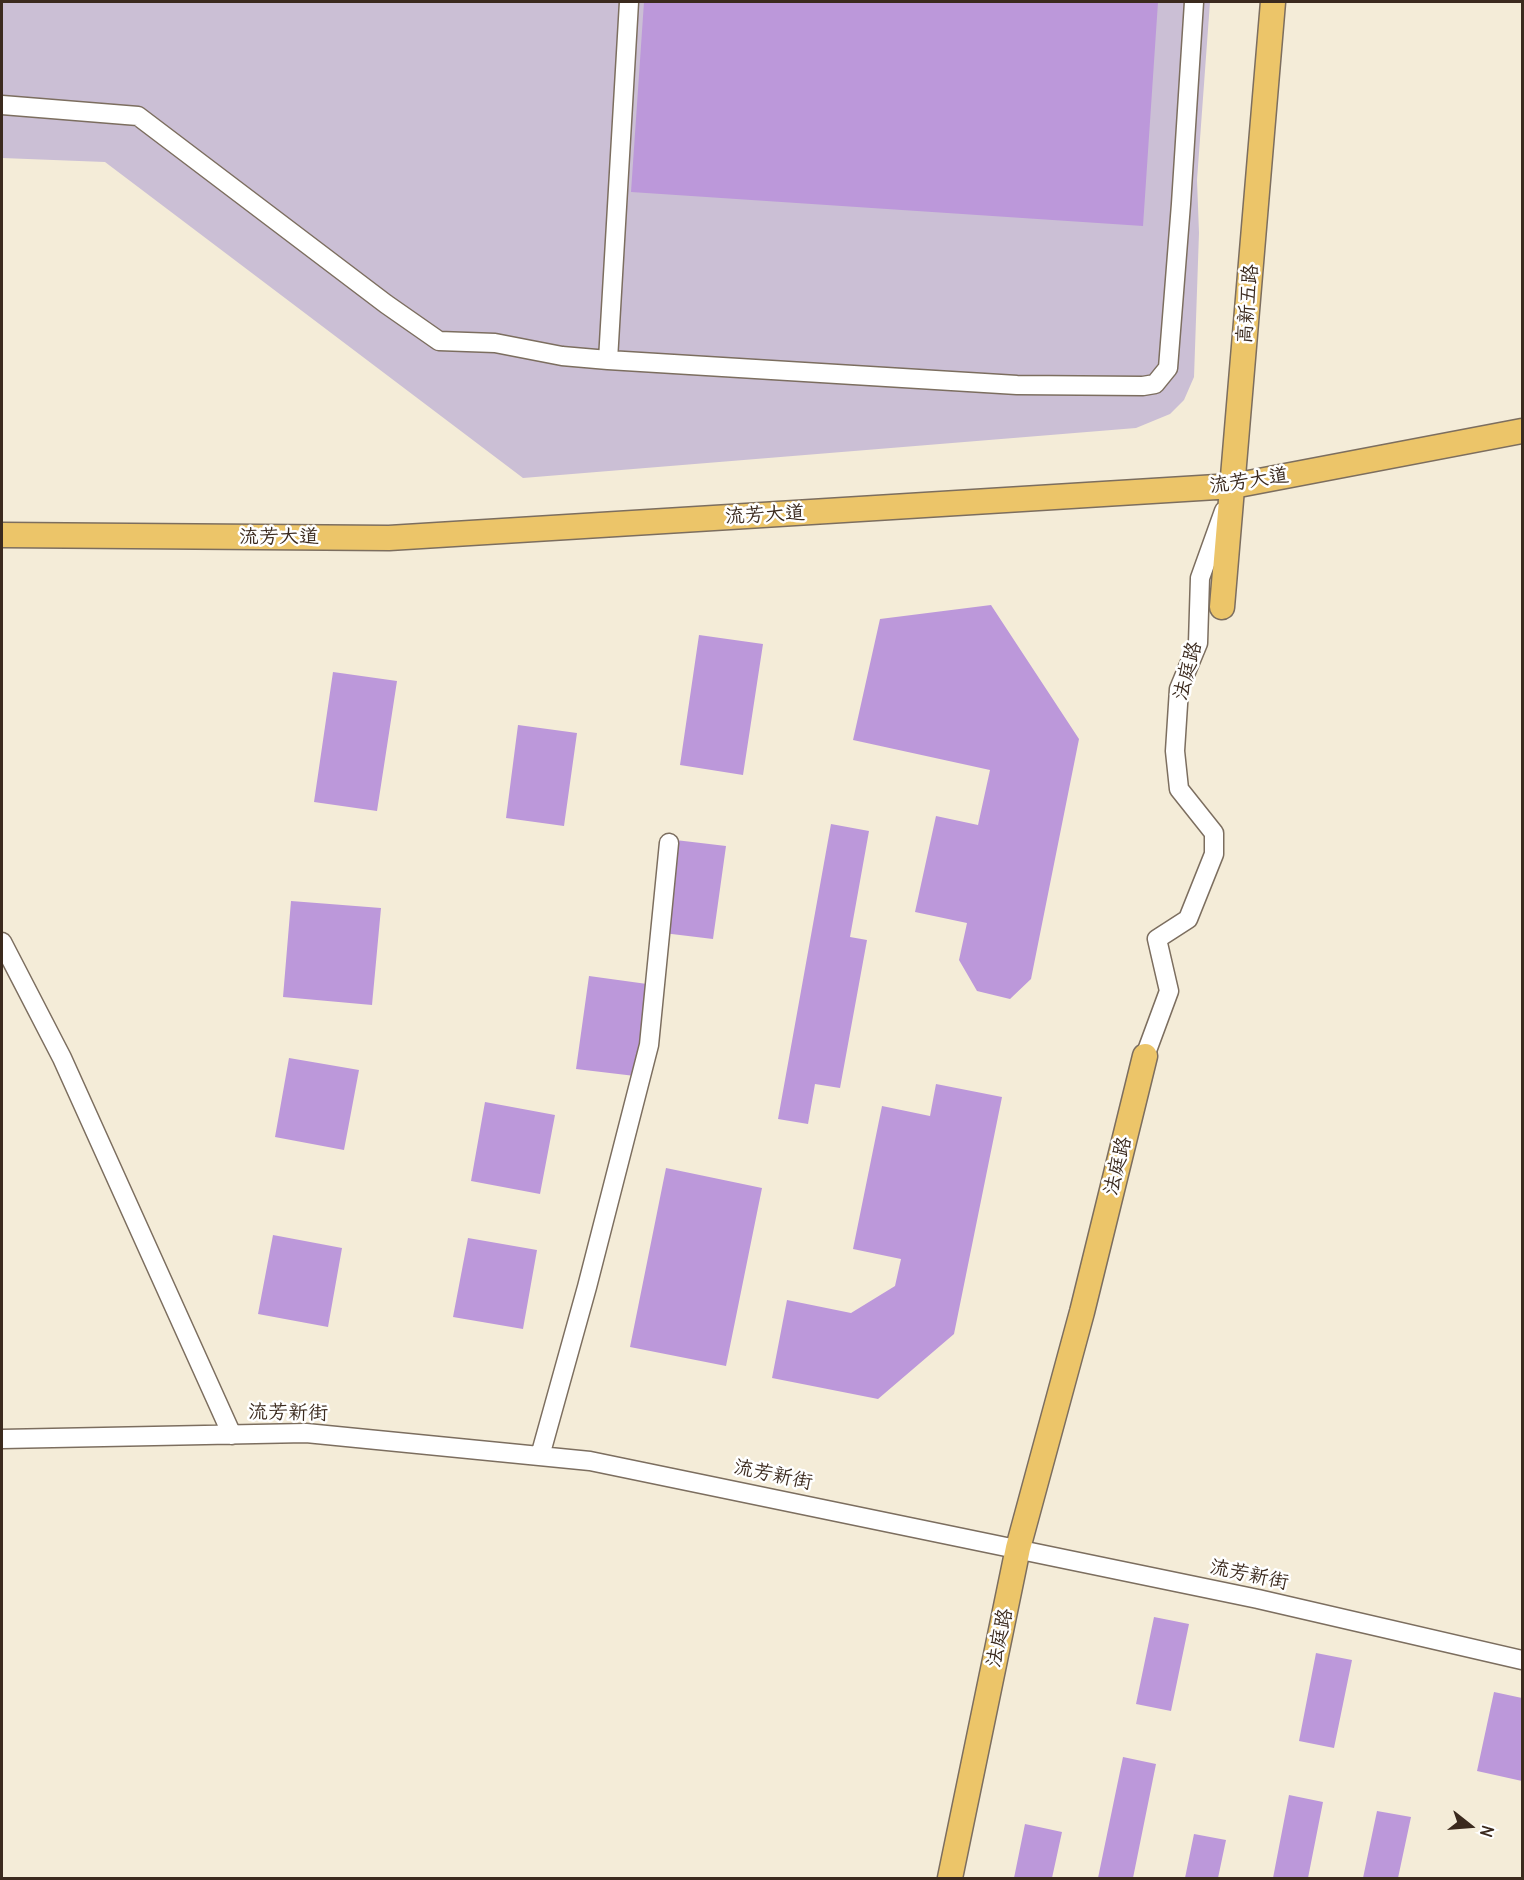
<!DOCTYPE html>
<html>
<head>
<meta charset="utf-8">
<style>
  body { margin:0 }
  #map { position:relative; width:1524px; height:1880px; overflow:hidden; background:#f4ecd8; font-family:Delius,sans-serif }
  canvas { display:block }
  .frame { position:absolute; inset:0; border:3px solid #3b2a1e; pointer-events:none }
  .north { position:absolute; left:1440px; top:1796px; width:60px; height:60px; -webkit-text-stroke:4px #fff; paint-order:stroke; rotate:107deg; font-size:16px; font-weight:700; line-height:24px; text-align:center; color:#3b2a1e }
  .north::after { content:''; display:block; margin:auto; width:21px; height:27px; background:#3b2a1e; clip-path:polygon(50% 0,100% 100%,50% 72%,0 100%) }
</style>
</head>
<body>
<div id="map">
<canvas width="1524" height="1880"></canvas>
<div class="frame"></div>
<div class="north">N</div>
</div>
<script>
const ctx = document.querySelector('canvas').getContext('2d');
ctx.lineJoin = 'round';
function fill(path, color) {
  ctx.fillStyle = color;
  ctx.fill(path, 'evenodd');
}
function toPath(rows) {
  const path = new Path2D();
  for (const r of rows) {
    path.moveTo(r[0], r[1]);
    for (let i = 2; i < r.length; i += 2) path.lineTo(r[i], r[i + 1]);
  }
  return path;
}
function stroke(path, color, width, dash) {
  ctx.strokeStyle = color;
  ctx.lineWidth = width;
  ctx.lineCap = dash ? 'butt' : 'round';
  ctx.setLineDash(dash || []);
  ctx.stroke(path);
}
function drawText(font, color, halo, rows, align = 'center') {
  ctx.font = font + ' Delius,"LXGW WenKai TC",sans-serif';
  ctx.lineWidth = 5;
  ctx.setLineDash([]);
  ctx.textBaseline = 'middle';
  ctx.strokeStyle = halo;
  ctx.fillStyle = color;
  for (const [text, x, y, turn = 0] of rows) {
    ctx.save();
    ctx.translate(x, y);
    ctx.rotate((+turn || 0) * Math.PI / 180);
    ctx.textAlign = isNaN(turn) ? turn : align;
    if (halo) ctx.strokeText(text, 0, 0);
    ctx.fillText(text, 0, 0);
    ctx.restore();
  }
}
const industrial = toPath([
  [2,2,1210,2,1197,180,1199,233,1194,377,1184,400,1170,414,1136,428,523,478,105,162,2,158]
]);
const building = toPath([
  [644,2,1158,2,1143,226,631,192],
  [991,605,1079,739,1031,979,1010,999,977,991,959,960,967,923,915,912,936,816,978,825,990,770,853,740,880,619],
  [699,635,763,644,743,775,680,765],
  [333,672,397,681,377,811,314,802],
  [518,725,577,733,564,826,506,818],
  [831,824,869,831,850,937,867,940,840,1088,815,1084,808,1124,778,1119],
  [667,839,726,846,713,939,655,932],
  [291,901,381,908,372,1005,283,997],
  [589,976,647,984,635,1076,576,1069],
  [289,1058,359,1070,344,1150,275,1137],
  [936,1084,1002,1097,954,1334,878,1399,772,1378,787,1300,851,1313,895,1286,901,1259,853,1249,882,1106,930,1116],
  [485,1102,555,1115,540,1194,471,1181],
  [666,1168,762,1188,726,1366,630,1347],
  [273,1235,342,1248,328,1327,258,1314],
  [468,1238,537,1250,523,1329,453,1317],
  [1154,1617,1189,1624,1171,1711,1136,1704],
  [1316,1653,1352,1660,1334,1748,1299,1741],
  [1494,1692,1522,1698,1522,1781,1477,1771],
  [1123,1757,1156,1764,1133,1878,1098,1878],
  [1289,1795,1323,1802,1308,1878,1273,1878],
  [1377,1811,1411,1817,1398,1878,1363,1878],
  [1025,1824,1062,1832,1052,1878,1014,1878],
  [1194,1834,1226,1840,1218,1878,1185,1878]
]);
const minor = toPath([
  [2,105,138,116,386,304,439,341,495,343,562,356,608,360,1017,385,1143,386,1155,384,1168,368,1181,204,1194,2],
  [608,360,629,2],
  [2,942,62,1058,232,1435],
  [1145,1056,1169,991,1157,939,1188,919,1214,854,1214,833,1179,789,1175,751,1179,689,1198,643,1200,578,1224,511],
  [2,1439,306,1433,590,1461,1258,1599,1522,1660],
  [540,1456,587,1287,649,1045,669,843]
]);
const major = toPath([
  [2,535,389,538,1233,486,1522,431],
  [1222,607,1273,2],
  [950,1878,1018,1548,1082,1312,1145,1056]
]);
const streetNames = [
  ["高新五路",1248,304,-85],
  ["流芳大道",1249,481,-8],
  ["流芳大道",765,515,-3],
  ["流芳大道",279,537],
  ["法庭路",1188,671,-75],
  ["法庭路",1118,1166,-76],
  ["流芳新街",288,1413,1],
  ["流芳新街",773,1475,12],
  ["流芳新街",1249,1575,12],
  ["法庭路",1000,1638,-78]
];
fill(industrial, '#cbbfd5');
fill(building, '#bc98da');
stroke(minor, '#7c6e5f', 21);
stroke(major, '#7c6e5f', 27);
stroke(minor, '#fff', 18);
stroke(major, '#ecc569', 24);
drawText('20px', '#3b2a1e', '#fff', streetNames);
</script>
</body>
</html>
